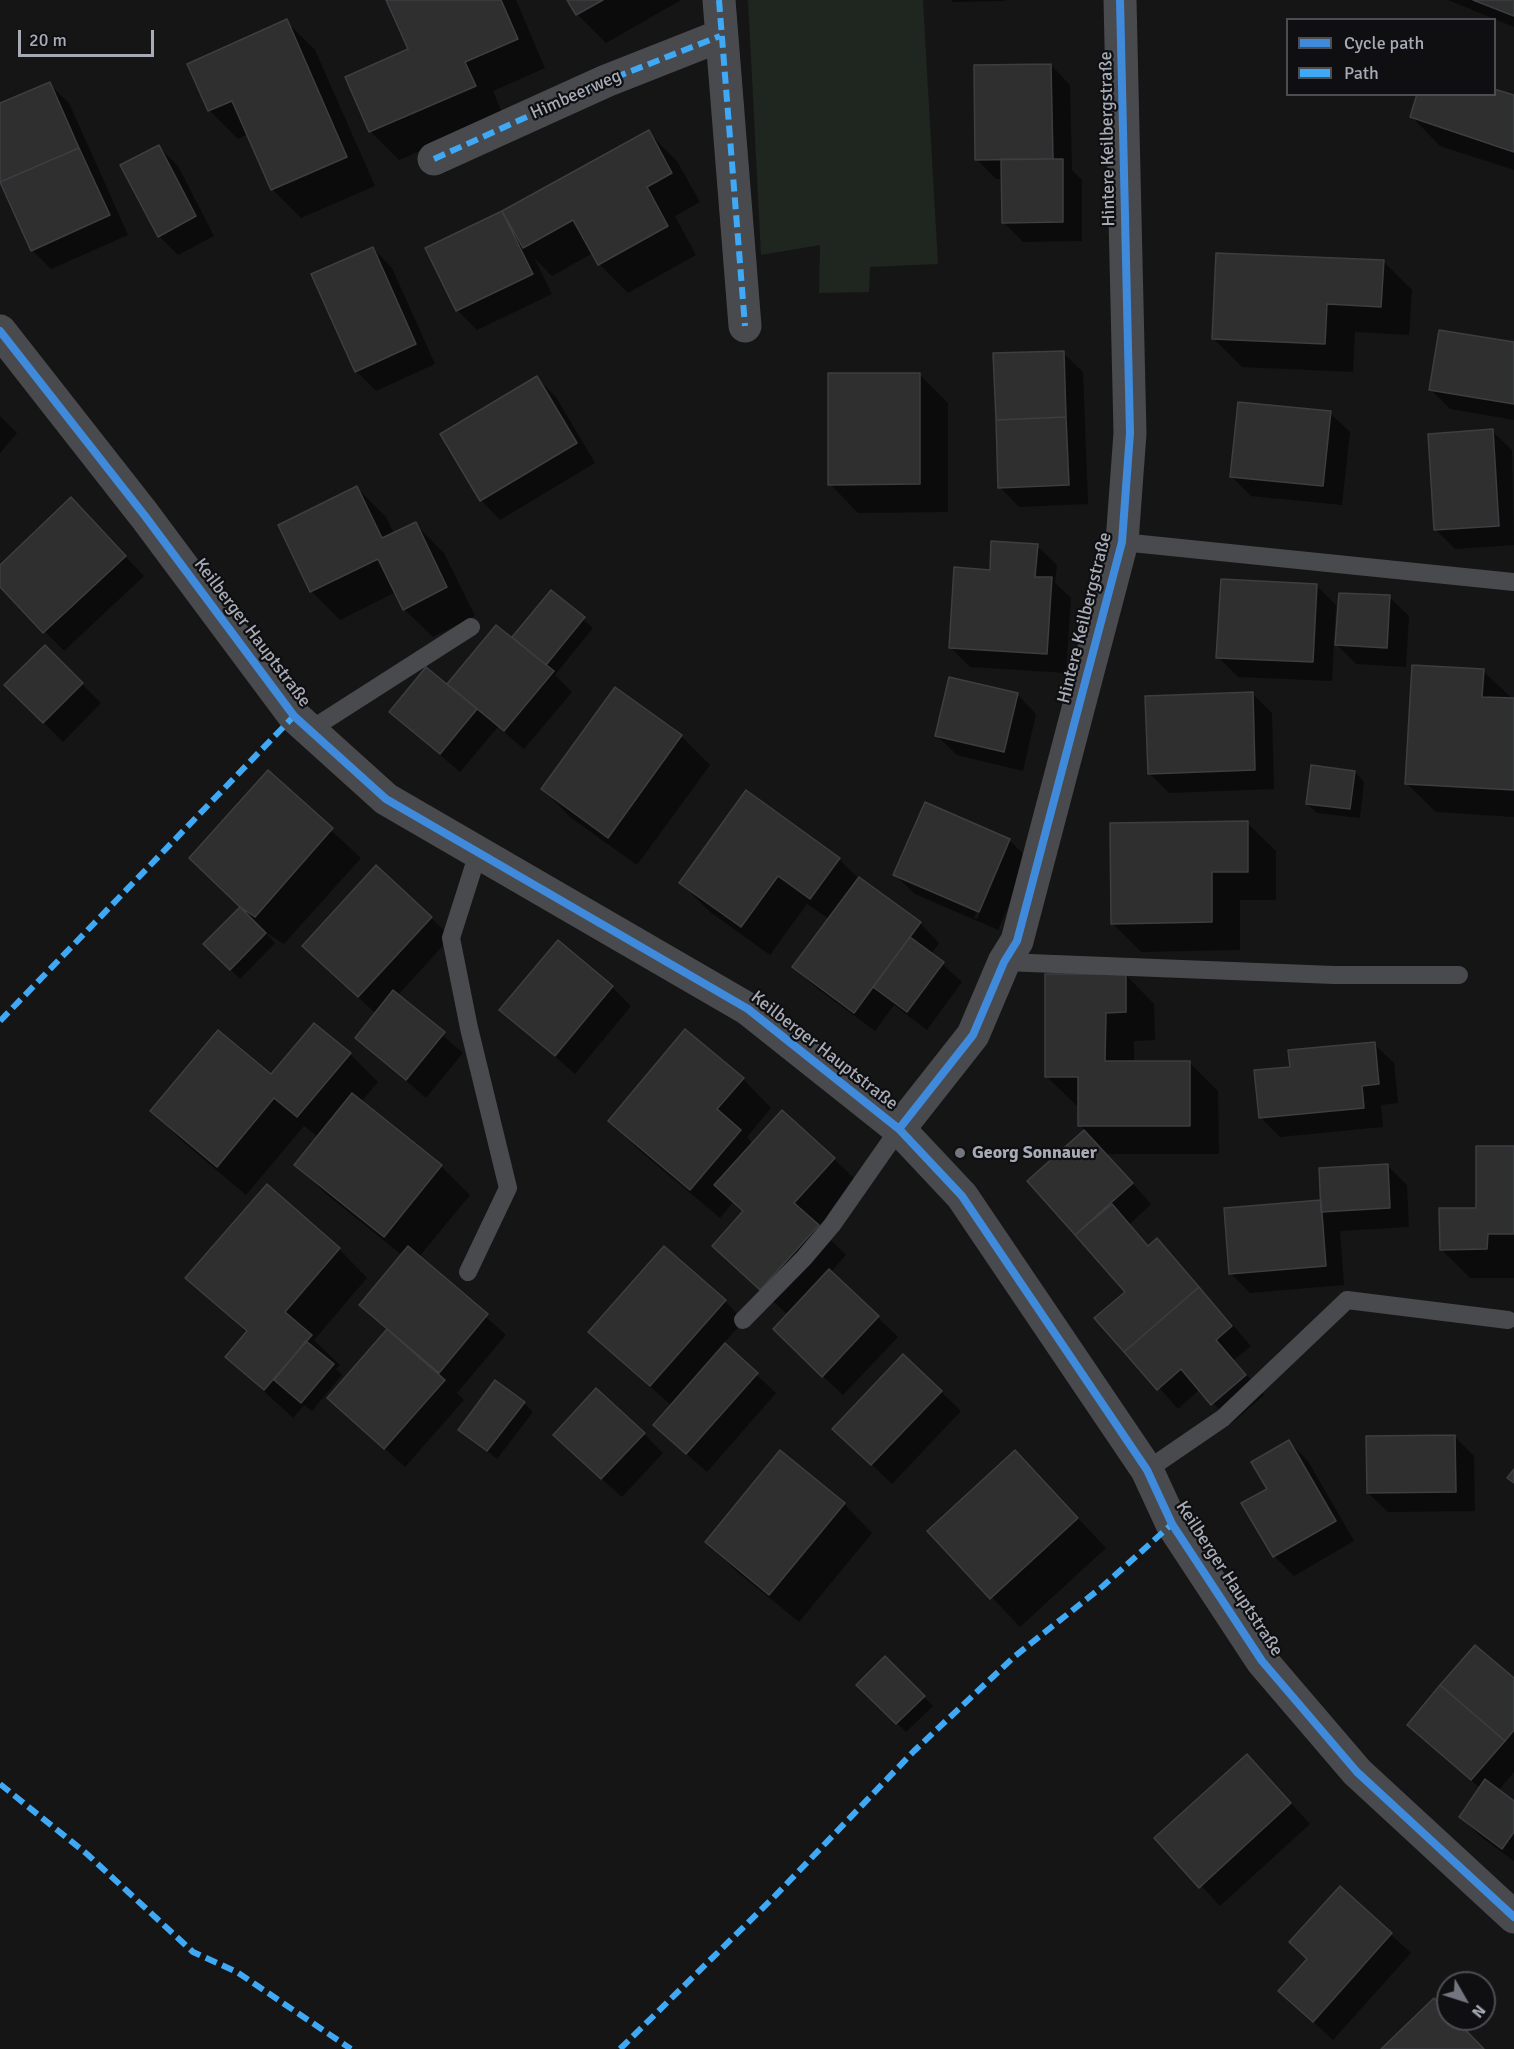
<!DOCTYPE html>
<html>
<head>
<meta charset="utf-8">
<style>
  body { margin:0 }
  #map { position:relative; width:1514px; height:2049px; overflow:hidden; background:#151515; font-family:Signika,sans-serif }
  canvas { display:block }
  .legend { position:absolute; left:1286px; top:18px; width:210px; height:78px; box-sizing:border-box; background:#0f0f11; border:2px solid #4b4d53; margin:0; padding:8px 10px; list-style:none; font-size:18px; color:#a6abb6 }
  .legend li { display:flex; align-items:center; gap:12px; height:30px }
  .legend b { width:30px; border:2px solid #4b4d53 }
  .north { position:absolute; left:1436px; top:1971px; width:60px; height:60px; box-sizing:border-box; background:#0f0f11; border:2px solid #4b4d53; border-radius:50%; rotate:129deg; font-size:16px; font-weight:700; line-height:24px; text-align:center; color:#a6abb6 }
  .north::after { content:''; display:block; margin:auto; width:21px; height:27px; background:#73767e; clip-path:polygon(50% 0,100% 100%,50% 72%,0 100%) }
  .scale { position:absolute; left:18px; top:30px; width:136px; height:27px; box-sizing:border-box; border:3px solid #a6abb6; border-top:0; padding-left:8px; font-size:18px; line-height:21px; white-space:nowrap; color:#a6abb6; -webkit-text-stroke:4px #0f0f11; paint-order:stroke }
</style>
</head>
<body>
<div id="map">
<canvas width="1514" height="2049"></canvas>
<ul class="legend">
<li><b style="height:8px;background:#408adc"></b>Cycle path</li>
<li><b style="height:8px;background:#3fa9f5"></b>Path</li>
</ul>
<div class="north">N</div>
<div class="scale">20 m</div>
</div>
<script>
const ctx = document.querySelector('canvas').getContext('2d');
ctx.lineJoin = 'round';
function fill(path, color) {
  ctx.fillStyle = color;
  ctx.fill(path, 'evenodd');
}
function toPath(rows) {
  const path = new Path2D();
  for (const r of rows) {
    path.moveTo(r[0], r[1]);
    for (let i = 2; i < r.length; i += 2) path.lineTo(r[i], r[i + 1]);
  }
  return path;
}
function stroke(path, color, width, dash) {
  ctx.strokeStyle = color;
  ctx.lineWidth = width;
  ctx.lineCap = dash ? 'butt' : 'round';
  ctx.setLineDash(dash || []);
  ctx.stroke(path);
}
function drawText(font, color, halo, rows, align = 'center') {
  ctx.font = font + ' Signika,sans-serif';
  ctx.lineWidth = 4.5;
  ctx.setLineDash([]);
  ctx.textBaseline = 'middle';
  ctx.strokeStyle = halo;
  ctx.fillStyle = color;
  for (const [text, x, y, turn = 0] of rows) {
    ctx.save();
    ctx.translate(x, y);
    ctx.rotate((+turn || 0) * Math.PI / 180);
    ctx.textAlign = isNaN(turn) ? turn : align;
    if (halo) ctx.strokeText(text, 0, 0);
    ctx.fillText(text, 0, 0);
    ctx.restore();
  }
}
const green = toPath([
  [748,0,923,0,938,264,870,267,869,292,819,293,820,245,761,255]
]);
const shadow = toPath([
  [388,0,516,0,545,68,493,91,503,115,399,160,370,131,410,50],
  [569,0,681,0,606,43,577,14],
  [951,0,1005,0,1005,1,953,2],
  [1514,0,1514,27,1448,0],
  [286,21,315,50,375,186,301,218,272,189,248,134,238,139,209,110],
  [1051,65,1070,85,1072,170,1082,180,1082,241,1023,242,1003,222,1003,179,996,179,976,159],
  [49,84,69,103,128,235,51,269,32,250,0,180,0,105],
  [1514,97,1514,170,1440,146,1412,117],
  [648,132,677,161,700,202,675,216,696,255,628,293,599,264,593,253,552,276,535,259,552,294,477,330,457,310,502,213],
  [158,146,178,166,214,236,178,255,159,236],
  [373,248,392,268,435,364,376,391,356,371],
  [1383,261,1412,290,1409,335,1355,332,1353,372,1242,367,1213,338],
  [1514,344,1514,420,1450,409,1431,390],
  [1063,353,1083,372,1088,504,1019,507,1000,487],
  [919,374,948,403,948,512,858,513,830,484],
  [537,378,556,397,595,463,500,520,481,500],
  [1330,413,1350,432,1342,505,1251,496,1231,476],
  [0,416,17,433,0,453],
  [1492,431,1512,450,1514,545,1455,549,1436,530],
  [357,488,386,517,394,534,415,524,444,553,475,616,433,637,404,609,396,592,340,620,311,591],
  [90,519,144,576,64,651,0,585,0,567],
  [1037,546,1057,565,1055,583,1071,598,1066,673,970,667,950,647,991,572],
  [1316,585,1336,605,1332,681,1238,677,1218,657],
  [551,592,593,628,555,675,572,692,524,749,498,727,460,772,391,712,447,686,496,627,512,639],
  [1389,597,1409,616,1406,667,1356,664,1337,645],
  [45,647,101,703,63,742,6,685],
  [1483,671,1514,700,1514,817,1436,812,1407,784],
  [615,689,681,736,710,765,637,865,571,818,543,789],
  [1017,694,1036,714,1023,771,957,755,937,736],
  [1253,694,1272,713,1274,789,1169,793,1149,773],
  [268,772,361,858,284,944,265,932,275,943,240,979,205,944,241,907],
  [1355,772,1364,782,1360,818,1317,813,1307,804],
  [1247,823,1276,851,1276,900,1240,900,1240,950,1141,952,1112,923],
  [1009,840,1029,859,998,930,915,894,895,875],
  [1005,847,1008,847,977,919,974,918],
  [839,859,859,879,920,923,939,943,931,954,962,982,927,1030,894,1005,875,1031,814,986,794,967,829,919,807,904,770,955,710,912,681,883],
  [431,918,451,937,397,996,463,1053,426,1098,357,1038,376,1014,304,946],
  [1126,975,1154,1004,1155,1040,1134,1041,1134,1063,1189,1062,1218,1091,1219,1154,1106,1154,1151,1204,1130,1224,1149,1247,1157,1240,1176,1260,1251,1346,1234,1360,1264,1395,1232,1423,1200,1389,1178,1409,1097,1318,1127,1292,1029,1181,1085,1131,1080,1125,1080,1105,1076,1105,1047,1077],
  [612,987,631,1006,575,1074,501,1010],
  [1374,1044,1394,1063,1398,1103,1381,1105,1383,1127,1280,1137,1260,1117,1292,1068],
  [350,1054,378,1082,361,1102,441,1166,470,1195,419,1257,506,1335,457,1393,464,1400,405,1467,329,1398,388,1331,361,1305,403,1256,325,1193,296,1165,318,1137,304,1126,246,1195,181,1140,152,1111],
  [743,1079,771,1108,747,1137,753,1144,834,1159,863,1187,823,1232,846,1255,831,1272,898,1337,843,1395,794,1349,788,1315,714,1246,744,1213,733,1202,720,1218,639,1150,610,1121],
  [1514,1147,1514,1278,1470,1278,1441,1249,1477,1209],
  [1388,1166,1407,1185,1409,1227,1340,1231,1344,1285,1250,1293,1230,1273,1323,1201],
  [339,1249,367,1278,314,1340,340,1365,336,1369,342,1375,312,1411,304,1405,293,1418,227,1357,247,1333,187,1278],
  [725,1301,744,1321,723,1344,776,1393,707,1472,675,1444,672,1406,610,1351],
  [904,1356,961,1411,892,1484,854,1448],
  [524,1403,533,1412,497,1459,460,1429],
  [644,1434,663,1453,622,1497,575,1455],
  [1455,1437,1474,1456,1475,1511,1388,1512,1368,1493],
  [1289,1442,1308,1461,1354,1541,1294,1576,1274,1556,1243,1504,1269,1489],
  [1015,1452,1106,1548,1020,1627,929,1531],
  [844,1504,872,1533,799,1622,735,1570,707,1541],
  [885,1658,933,1706,906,1732,858,1685],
  [1514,1680,1514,1772,1498,1791,1514,1802,1514,1861,1480,1836,1461,1817,1481,1789,1409,1725],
  [1266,1776,1310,1824,1220,1906,1157,1838],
  [1340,1888,1411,1953,1333,2040,1280,1991,1308,1960]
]);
const building = toPath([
  [386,0,501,0,518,39,465,62,476,86,369,132,345,77,408,49,386,0],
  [567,0,603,0,576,15,567,0],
  [1473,0,1514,0,1514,16,1473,0],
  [287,19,347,157,271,190,232,101,208,111,187,64,287,19],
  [1051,64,1053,159,975,160,974,65,1051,64],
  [50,82,79,148,0,182,0,103,50,82],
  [1494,89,1514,95,1514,152,1410,117,1417,94,1494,94,1494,89],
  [649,130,672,173,647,187,668,226,598,265,573,220,523,248,502,211,649,130],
  [159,145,196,216,158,237,120,165,159,145],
  [79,148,110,215,31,251,0,182,79,148],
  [1001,159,1063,159,1063,222,1002,223,1001,159],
  [502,211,533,274,456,311,425,248,502,211],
  [373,247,416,344,355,372,311,274,373,247],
  [1216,253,1384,260,1381,307,1327,304,1325,344,1212,339,1216,253],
  [1439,330,1514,342,1514,404,1429,390,1439,330],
  [1064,351,1066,417,996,420,993,353,1064,351],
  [828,373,920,373,920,484,828,485,828,373],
  [537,376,577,443,480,501,440,434,537,376],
  [1238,402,1331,411,1323,486,1230,477,1238,402],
  [1066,417,1069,485,998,488,996,420,1066,417],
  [1493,429,1499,526,1434,530,1428,434,1493,429],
  [357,486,382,538,416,522,447,587,403,610,378,559,310,592,278,525,357,486],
  [71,497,126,556,43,633,0,587,0,565,71,497],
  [991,541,1038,544,1035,577,1052,577,1047,654,949,648,954,567,990,570,991,541],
  [1221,579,1317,584,1313,662,1216,658,1221,579],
  [551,590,585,617,546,665,512,637,551,590],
  [1339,593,1390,595,1387,648,1335,645,1339,593],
  [496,625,554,671,504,731,447,684,496,625],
  [45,645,83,683,43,723,4,685,45,645],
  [1412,665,1484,669,1482,697,1514,698,1514,790,1405,784,1412,665],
  [426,667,477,709,440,754,389,712,426,667],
  [949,677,1018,693,1004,752,935,736,949,677],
  [615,687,682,735,608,838,541,789,615,687],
  [1253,692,1255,770,1148,774,1145,696,1253,692],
  [1311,765,1355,771,1350,809,1306,804,1311,765],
  [268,770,333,828,255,917,240,907,189,858,268,770],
  [746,790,840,858,810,899,778,876,741,927,679,883,746,790],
  [925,802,1010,839,979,912,893,875,925,802],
  [1248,821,1248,872,1212,872,1212,922,1111,924,1110,823,1248,821],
  [376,865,432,917,358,997,302,946,376,865],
  [859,877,921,922,854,1013,792,967,859,877],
  [240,907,266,933,230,970,203,944,240,907],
  [910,937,944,962,907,1012,873,987,910,937],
  [558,940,613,986,555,1056,499,1010,558,940],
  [1045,974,1126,974,1126,1012,1106,1013,1105,1061,1190,1061,1190,1126,1078,1126,1078,1077,1045,1077,1045,974],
  [393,990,445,1032,406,1080,355,1038,393,990],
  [314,1023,351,1053,297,1117,274,1098,217,1167,150,1111,218,1030,271,1074,314,1023],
  [685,1029,744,1078,717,1109,741,1130,690,1190,608,1121,685,1029],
  [1375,1042,1379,1084,1362,1086,1364,1108,1259,1118,1254,1070,1290,1067,1288,1050,1375,1042],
  [352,1093,442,1165,384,1237,294,1165,352,1093],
  [782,1110,835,1158,794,1203,819,1225,760,1290,712,1246,743,1211,714,1185,782,1110],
  [1084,1130,1133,1183,1075,1235,1027,1181,1084,1130],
  [1476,1146,1514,1146,1514,1234,1488,1234,1487,1249,1440,1250,1439,1208,1476,1208,1476,1146],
  [1388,1164,1390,1208,1321,1212,1319,1168,1388,1164],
  [267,1184,340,1248,285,1312,312,1335,264,1390,225,1357,247,1331,185,1278,267,1184],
  [1321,1200,1326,1266,1229,1274,1224,1208,1321,1200],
  [1112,1204,1148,1246,1157,1238,1199,1287,1124,1352,1094,1318,1125,1292,1075,1235,1112,1204],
  [408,1246,488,1314,439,1373,359,1305,408,1246],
  [664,1246,726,1300,650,1386,588,1332,664,1246],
  [829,1269,879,1316,822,1377,773,1329,829,1269],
  [1199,1287,1232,1326,1216,1340,1246,1375,1211,1405,1181,1369,1157,1390,1124,1352,1199,1287],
  [387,1329,445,1380,384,1449,327,1398,387,1329],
  [306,1341,334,1364,301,1403,274,1380,306,1341],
  [725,1343,758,1373,686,1454,653,1425,725,1343],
  [903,1354,942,1391,871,1465,832,1429,903,1354],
  [495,1380,525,1402,487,1451,458,1430,495,1380],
  [596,1388,645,1433,601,1479,553,1435,596,1388],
  [1455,1435,1456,1492,1367,1493,1366,1436,1455,1435],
  [1289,1440,1336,1521,1273,1557,1241,1503,1267,1489,1251,1462,1289,1440],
  [780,1450,845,1503,769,1595,705,1542,780,1450],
  [1015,1450,1078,1518,990,1599,927,1531,1015,1450],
  [1514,1469,1514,1483,1507,1478,1514,1469],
  [1475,1645,1514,1678,1514,1730,1505,1741,1440,1685,1475,1645],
  [885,1656,925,1696,896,1724,856,1685,885,1656],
  [1440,1685,1505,1741,1471,1780,1407,1725,1440,1685],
  [1247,1754,1291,1803,1199,1888,1154,1838,1247,1754],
  [1485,1779,1514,1801,1514,1832,1502,1849,1459,1817,1485,1779],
  [1340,1886,1392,1933,1313,2022,1278,1991,1307,1959,1289,1942,1340,1886],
  [1434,1998,1448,2012,1448,2019,1455,2019,1484,2049,1381,2049,1434,1998]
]);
const lane = toPath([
  [1122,542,1514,582],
  [310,730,471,627],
  [1004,962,1334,975,1459,975],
  [468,1272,508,1188,469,1028,451,938,478,853],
  [743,1320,804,1258,832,1225,899,1129],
  [1147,1470,1223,1418,1347,1300,1508,1320]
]);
const street = toPath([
  [719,0,745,326],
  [434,159,606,81,720,36],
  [0,331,145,516,294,716,386,799,748,1009,899,1129,962,1196,1147,1470,1172,1524,1262,1661,1357,1772,1514,1917],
  [899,1129,973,1035,1004,962,1017,941,1122,542,1130,433,1120,0]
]);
const quiet = toPath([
  [719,0,745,326],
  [434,159,606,81,720,36],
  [0,1021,294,716],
  [0,1784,87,1854,193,1952,237,1972,351,2049],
  [620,2049,773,1898,914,1751,1015,1656,1103,1586,1172,1524]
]);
const cycleway = toPath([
  [0,331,145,516,294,716,386,799,748,1009,899,1129,962,1196,1147,1470,1172,1524,1262,1661,1357,1772,1514,1917],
  [899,1129,973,1035,1004,962,1017,941,1122,542,1130,433,1120,0]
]);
const markers = [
  [960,1153,6,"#73767e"]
];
const streetNames = [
  ["Himbeerweg",576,95,-24],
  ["Hintere Keilbergstraße",1108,139,-91],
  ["Hintere Keilbergstraße",1085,618,-76],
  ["Keilberger Hauptstraße",252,633,53],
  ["Keilberger Hauptstraße",824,1051,38],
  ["Keilberger Hauptstraße",1229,1579,57]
];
const poiNames = [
  ["Georg Sonnauer",972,1153]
];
fill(green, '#1f251f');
fill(shadow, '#0007');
fill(building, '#2f2f30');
stroke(building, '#3d3e41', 1.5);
stroke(lane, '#494a4e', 18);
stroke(street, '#494a4e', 33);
stroke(quiet, '#3fa9f5', 6, [12, 6]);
stroke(cycleway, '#408adc', 8);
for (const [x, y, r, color] of markers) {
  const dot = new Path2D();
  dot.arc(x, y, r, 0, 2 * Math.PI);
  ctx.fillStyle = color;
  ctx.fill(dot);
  stroke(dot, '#0f0f11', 2);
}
drawText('18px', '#a6abb6', '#0f0f11', streetNames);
drawText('bold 18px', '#a6abb6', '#0f0f11', poiNames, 'left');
</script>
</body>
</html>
